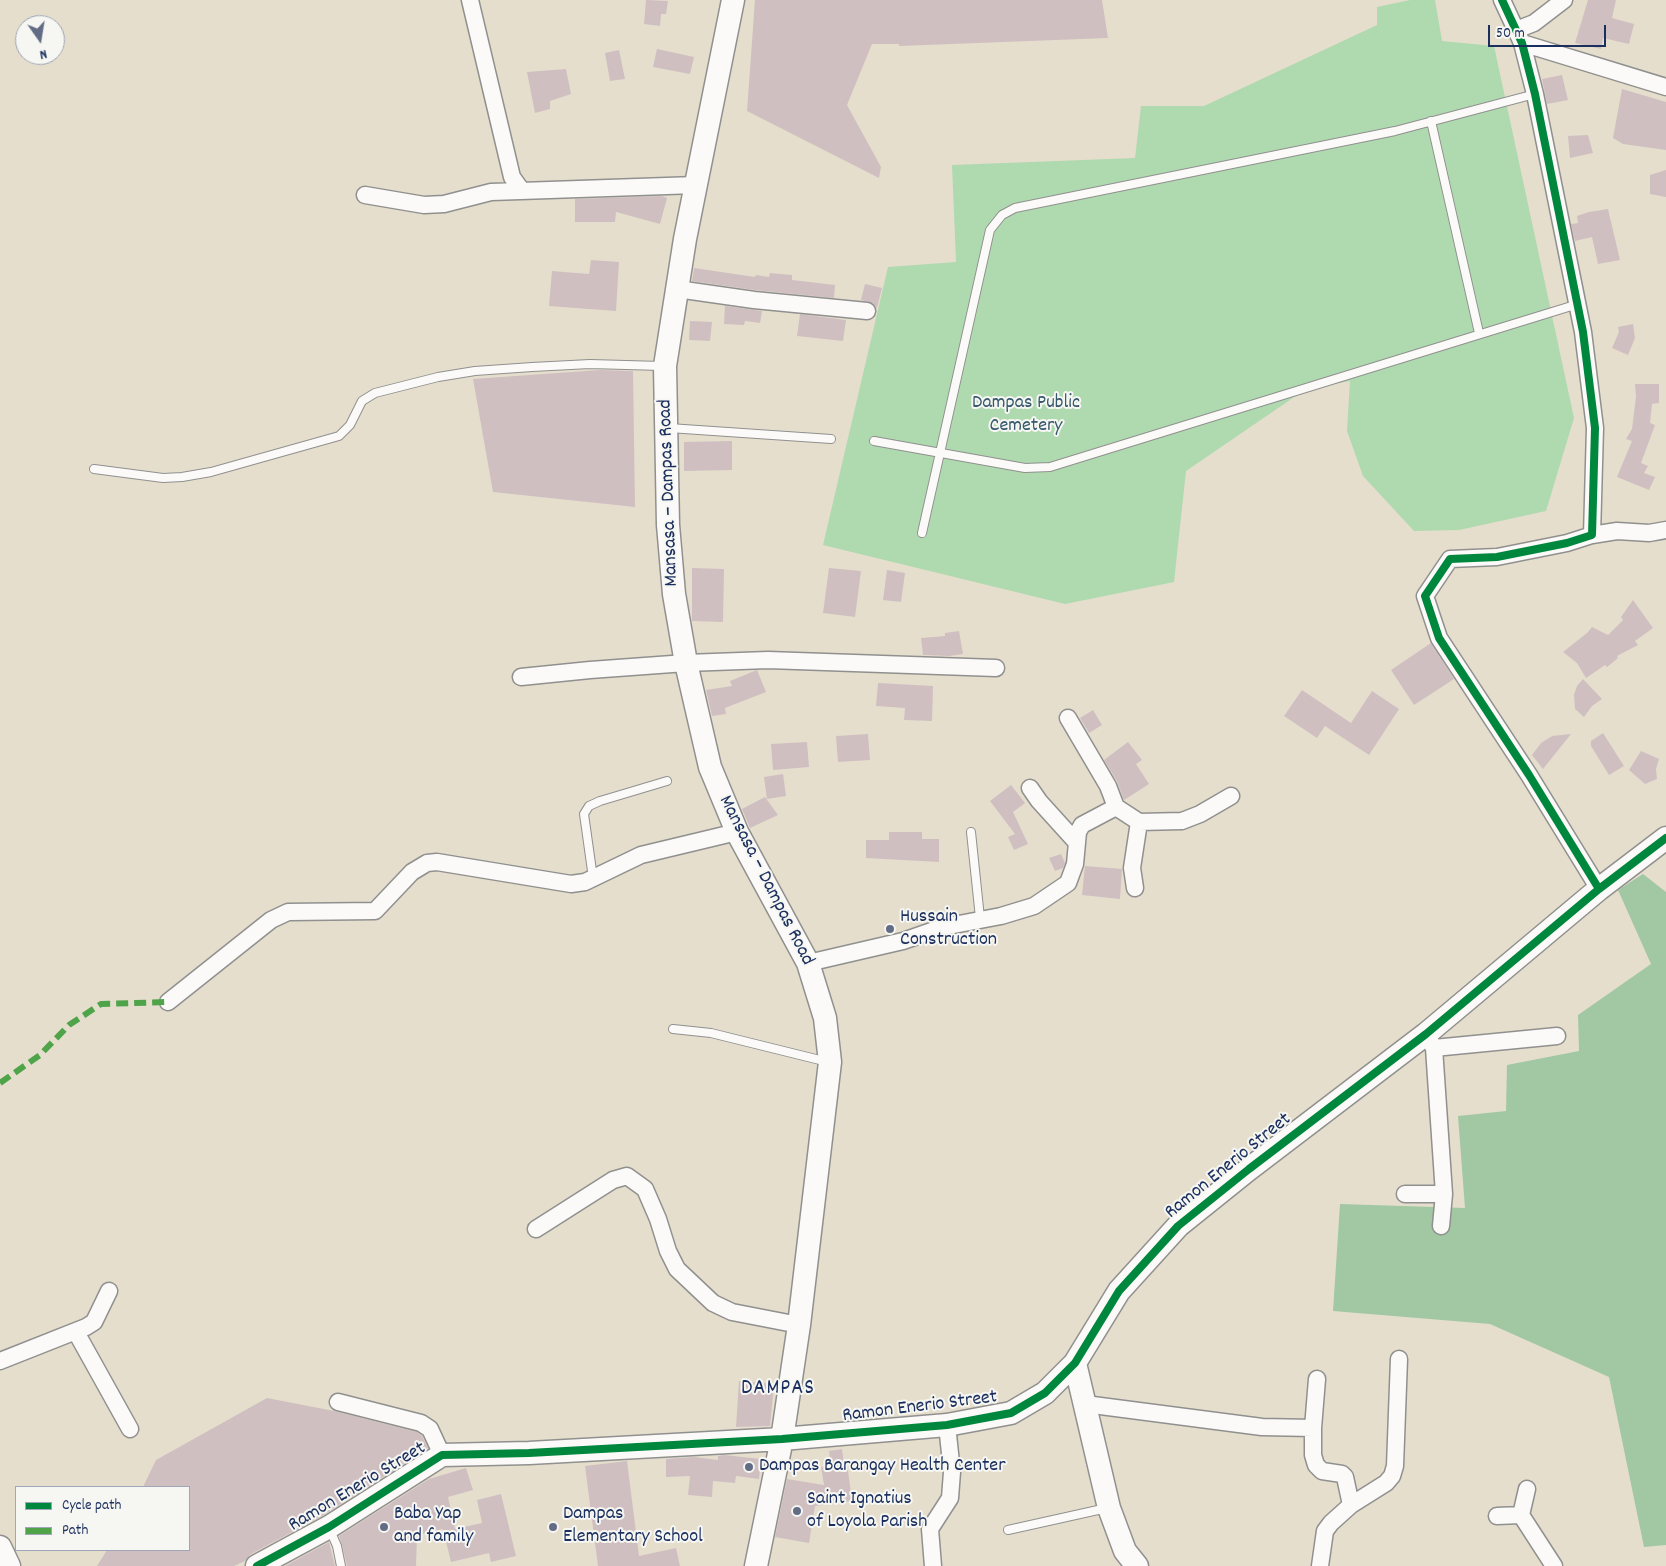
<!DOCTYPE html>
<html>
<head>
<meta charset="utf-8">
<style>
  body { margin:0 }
  #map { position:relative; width:1666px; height:1566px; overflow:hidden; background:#e5decd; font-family:Dekko,sans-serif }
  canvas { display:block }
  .legend { position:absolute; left:15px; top:1486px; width:175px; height:65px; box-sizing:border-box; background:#f6f6f2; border:1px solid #9ea6b7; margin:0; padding:6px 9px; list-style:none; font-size:15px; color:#1b2f5e }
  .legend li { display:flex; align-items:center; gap:10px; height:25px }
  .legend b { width:25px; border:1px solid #9ea6b7 }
  .north { position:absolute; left:15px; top:15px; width:50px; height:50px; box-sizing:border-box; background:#f6f6f2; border:1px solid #9ea6b7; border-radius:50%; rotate:167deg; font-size:14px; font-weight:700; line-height:20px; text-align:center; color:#1b2f5e }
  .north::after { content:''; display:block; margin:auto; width:18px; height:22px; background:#626c85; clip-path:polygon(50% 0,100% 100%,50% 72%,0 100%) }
  .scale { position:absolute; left:1488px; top:25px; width:118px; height:22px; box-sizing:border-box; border:2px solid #1b2f5e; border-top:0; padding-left:6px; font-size:15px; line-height:18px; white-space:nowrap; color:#1b2f5e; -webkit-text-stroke:4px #f6f6f2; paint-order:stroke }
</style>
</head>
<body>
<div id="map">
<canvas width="1666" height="1566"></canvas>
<ul class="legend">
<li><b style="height:6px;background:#00873e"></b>Cycle path</li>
<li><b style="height:6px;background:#4fa44a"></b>Path</li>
</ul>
<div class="north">N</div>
<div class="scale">50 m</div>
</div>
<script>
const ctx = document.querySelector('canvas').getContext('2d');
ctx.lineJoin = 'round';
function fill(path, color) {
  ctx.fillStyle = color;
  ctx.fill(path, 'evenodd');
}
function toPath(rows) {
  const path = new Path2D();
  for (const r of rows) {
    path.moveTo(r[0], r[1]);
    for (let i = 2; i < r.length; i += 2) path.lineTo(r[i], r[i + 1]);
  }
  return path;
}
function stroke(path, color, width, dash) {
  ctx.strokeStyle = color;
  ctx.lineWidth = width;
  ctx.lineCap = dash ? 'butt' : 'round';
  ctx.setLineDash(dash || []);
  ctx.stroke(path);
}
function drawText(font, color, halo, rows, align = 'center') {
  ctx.font = font + ' Dekko,sans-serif';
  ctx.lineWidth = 4;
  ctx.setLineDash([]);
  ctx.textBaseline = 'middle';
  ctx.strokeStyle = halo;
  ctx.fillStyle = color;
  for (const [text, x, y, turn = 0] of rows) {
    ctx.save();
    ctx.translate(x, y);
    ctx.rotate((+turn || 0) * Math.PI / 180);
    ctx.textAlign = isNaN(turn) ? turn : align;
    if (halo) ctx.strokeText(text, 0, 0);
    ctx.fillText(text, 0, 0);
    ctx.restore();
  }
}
const green = toPath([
  [1410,0,1435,0,1442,41,1494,46,1574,418,1546,511,1459,530,1414,531,1363,476,1347,431,1350,381,1306,389,1186,471,1174,582,1065,604,823,545,888,267,956,262,952,165,1135,158,1141,106,1204,106,1377,25,1377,7]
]);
const forest = toPath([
  [1643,874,1666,892,1666,1545,1644,1547,1609,1377,1490,1324,1333,1311,1340,1204,1465,1208,1458,1116,1506,1111,1507,1065,1579,1051,1578,1015,1651,964,1618,890]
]);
const building = toPath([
  [646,0,668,1,666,14,661,14,660,26,644,24],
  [755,0,1102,0,1108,38,899,46,899,44,872,44,847,105,881,167,879,178,747,111],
  [1588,0,1616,0,1612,18,1634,24,1629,44,1603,38,1601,49,1575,43],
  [657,49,694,57,690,74,653,67],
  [619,50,625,79,610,81,605,53],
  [566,69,571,94,550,101,550,109,535,113,527,72],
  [1562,75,1568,100,1547,104,1542,79],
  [1622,89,1666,102,1666,150,1623,144,1613,138],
  [1588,135,1593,153,1570,158,1568,136],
  [1666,170,1666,197,1650,194,1650,175],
  [662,196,667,198,660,224,616,212,615,222,575,222,575,199],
  [1608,209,1620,260,1598,264,1592,237,1575,241,1571,224,1578,223,1577,216,1589,212],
  [591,260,619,262,616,311,549,306,552,271,589,274],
  [694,268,755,277,756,275,769,277,770,273,792,275,792,280,835,285,834,298,755,290,692,281],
  [865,284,882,288,877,308,872,303,861,300],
  [725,306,762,311,760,323,745,321,744,325,724,324],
  [800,314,846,320,843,341,797,336],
  [690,321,712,322,710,341,689,340],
  [1633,324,1635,338,1628,355,1612,348,1619,332,1618,327],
  [600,370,633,371,635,507,493,492,473,379],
  [1635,384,1659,384,1659,403,1652,404,1650,423,1655,425,1641,463,1648,466,1644,473,1655,477,1649,490,1617,477,1632,441,1626,439,1632,429,1636,397],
  [732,441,732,470,684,471,684,442],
  [692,568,724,569,723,622,692,621],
  [829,568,861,571,855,617,823,613],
  [887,570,905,573,901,602,883,600],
  [1633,600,1653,628,1635,641,1638,645,1617,656,1618,658,1607,667,1605,665,1586,678,1577,663,1563,652,1587,633,1592,627,1608,635,1623,620,1621,617],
  [959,631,963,654,949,656,923,655,921,638,945,636,945,633],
  [1431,643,1454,679,1414,705,1391,670],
  [757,670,766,692,725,708,726,714,712,716,706,690,732,686,730,681],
  [1583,679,1602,699,1592,706,1584,717,1575,709,1574,695,1577,686],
  [878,683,933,686,932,721,904,720,905,708,876,706],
  [1302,690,1351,723,1372,691,1399,709,1369,755,1325,726,1317,738,1284,716],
  [1093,710,1102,725,1089,733,1080,718],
  [1603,733,1624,766,1609,775,1591,746,1591,741],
  [868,734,870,760,838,762,836,736],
  [1571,734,1543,769,1532,755,1541,743,1552,736],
  [807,742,809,767,773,770,771,744],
  [1128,742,1142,760,1136,764,1149,784,1124,800,1117,781,1104,760],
  [1641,751,1659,759,1656,769,1657,779,1645,784,1629,770],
  [783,774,786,796,767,799,764,777],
  [1011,785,1025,803,1013,812,1028,844,1014,850,1008,837,1015,834,990,801],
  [765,797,778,815,750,828,742,809],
  [889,832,922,832,922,839,939,839,939,862,866,858,866,840,889,840],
  [1061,854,1065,863,1063,868,1055,871,1049,858],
  [1085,866,1122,869,1120,899,1082,895],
  [739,1381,774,1384,770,1426,736,1427],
  [267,1398,334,1411,417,1432,422,1436,428,1448,322,1516,251,1554,245,1561,234,1566,97,1566,107,1550,189,1550,189,1487,143,1487,156,1460],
  [842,1449,844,1463,847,1463,852,1501,815,1506,809,1543,775,1537,787,1479,824,1485,821,1467,831,1465,829,1451],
  [724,1455,761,1459,759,1479,736,1476,735,1483,713,1481,712,1497,688,1495,690,1476,666,1477,666,1459,694,1457,718,1460,718,1456],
  [627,1461,639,1556,676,1548,680,1566,598,1566,585,1466],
  [466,1468,473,1490,448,1497,455,1529,482,1523,477,1500,501,1494,516,1556,491,1562,489,1553,451,1562,443,1529,417,1535,416,1566,347,1566,342,1545,339,1536,429,1479],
  [329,1542,335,1566,285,1566]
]);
const lane = toPath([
  [1431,121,1479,333],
  [669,428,831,439],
  [874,441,1025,468,1050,467,1578,304],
  [94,469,163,478,182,477,211,472,339,436,350,425,362,401,375,393,438,377,475,371,532,367,590,364,662,366],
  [922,533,990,230,1002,215,1015,208,1395,131,1535,94],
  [971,832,980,918],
  [593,878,584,814,589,806,600,801,667,781],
  [673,1029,711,1033,828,1062],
  [330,1530,337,1546,341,1566],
  [1008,1530,1107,1508]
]);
const street = toPath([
  [470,0,512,177,522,191],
  [1502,0,1522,43,1535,94,1583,332,1595,428,1592,535,1567,543,1497,557,1450,559,1425,596,1439,638,1529,775,1599,889],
  [1516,30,1534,23,1564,0],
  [1522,43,1666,87],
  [365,195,424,205,444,204,491,192,696,185],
  [677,289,754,300,867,311],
  [1592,535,1617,531,1649,533,1666,530],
  [521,677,590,670,686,663,768,660,996,668],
  [1068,718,1108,786,1116,807,1139,822],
  [1030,788,1039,801,1077,843],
  [1135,888,1132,868,1139,822,1182,821,1200,814,1231,796],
  [808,963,903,941,943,927,1001,916,1034,906,1068,883,1075,864,1078,832,1082,825,1116,807],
  [168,1002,271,920,288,912,375,911,412,872,427,863,437,862,571,884,585,882,641,855,737,832],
  [1426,1034,1434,1048,1444,1194,1441,1226],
  [1434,1048,1557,1036],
  [1405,1194,1444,1194],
  [536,1229,613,1180,627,1176,645,1189,658,1219,668,1251,677,1269,713,1303,732,1312,799,1325],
  [76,1332,130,1429],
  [0,1361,86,1327,94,1322,109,1291],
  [1317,1379,1313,1428,1313,1455,1316,1465,1322,1471,1342,1474,1345,1477,1351,1505],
  [338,1402,421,1423,430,1429,442,1455],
  [1085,1404,1262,1427,1313,1428],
  [1527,1489,1521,1515,1554,1566],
  [1497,1516,1521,1515],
  [933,1566,930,1529,950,1498,952,1472,947,1425],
  [1320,1566,1325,1531,1331,1523,1351,1505,1386,1483,1392,1476,1395,1466,1399,1359]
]);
const secondary = toPath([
  [733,0,685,239,665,366,668,525,674,594,686,663,710,767,737,832,808,963,825,1018,830,1062,799,1325,782,1439,756,1566],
  [1075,1363,1109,1508,1125,1551,1137,1566],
  [0,1547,9,1566],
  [257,1566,329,1527,442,1455,529,1453,782,1439,947,1425,1011,1413,1045,1393,1075,1363,1119,1291,1178,1226,1249,1169,1426,1034,1599,889,1666,838]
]);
const quiet = toPath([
  [0,1083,40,1055,69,1025,101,1004,168,1002]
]);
const cycleway = toPath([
  [1502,0,1522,43,1535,94,1583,332,1595,428,1592,535,1567,543,1497,557,1450,559,1425,596,1439,638,1529,775,1599,889],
  [257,1566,329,1527,442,1455,529,1453,782,1439,947,1425,1011,1413,1045,1393,1075,1363,1119,1291,1178,1226,1249,1169,1426,1034,1599,889,1666,838]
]);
const markers = [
  [890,929,5,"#626c85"],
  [749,1467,5,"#626c85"],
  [797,1511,5,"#626c85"],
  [384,1527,5,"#626c85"],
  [553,1527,5,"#626c85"]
];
const parkNames = [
  ["Dampas Public",1026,404],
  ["Cemetery",1026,427]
];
const streetNames = [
  ["Mansasa – Dampas Road",670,493,-92],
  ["Mansasa – Dampas Road",765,881,63],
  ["Ramon Enerio Street",1229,1167,-39],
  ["Ramon Enerio Street",920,1408,-7],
  ["Ramon Enerio Street",358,1488,-31]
];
const poiNames = [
  ["Hussain",900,918],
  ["Construction",900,941],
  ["Dampas Barangay Health Center",759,1467],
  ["Saint Ignatius",807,1500],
  ["of Loyola Parish",807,1523],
  ["Baba Yap",394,1515],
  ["and family",394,1538],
  ["Dampas",563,1515],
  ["Elementary School",563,1538]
];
const quarterNames = [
  ["DAMPAS",778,1390]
];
fill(green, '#afd9af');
fill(forest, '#a1c8a2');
fill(building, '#d0bfc1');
stroke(lane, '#90908f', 10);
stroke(street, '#90908f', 19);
stroke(secondary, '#90908f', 25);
stroke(lane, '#fbfaf8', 8);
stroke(street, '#fbfaf8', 16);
stroke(secondary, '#fbfaf8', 22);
stroke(quiet, '#4fa44a', 6, [12, 6]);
stroke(cycleway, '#00873e', 8);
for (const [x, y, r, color] of markers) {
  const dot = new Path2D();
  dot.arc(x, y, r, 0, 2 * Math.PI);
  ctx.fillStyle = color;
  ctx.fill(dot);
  stroke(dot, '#f6f6f2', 2);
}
drawText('20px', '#35586c', '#f6f6f2', parkNames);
drawText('20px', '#1b2f5e', '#f6f6f2', streetNames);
drawText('20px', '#1b2f5e', '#f6f6f2', poiNames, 'left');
ctx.letterSpacing = '1px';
drawText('22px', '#1b2f5e', '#f6f6f2', quarterNames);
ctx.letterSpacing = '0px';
</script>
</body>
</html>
